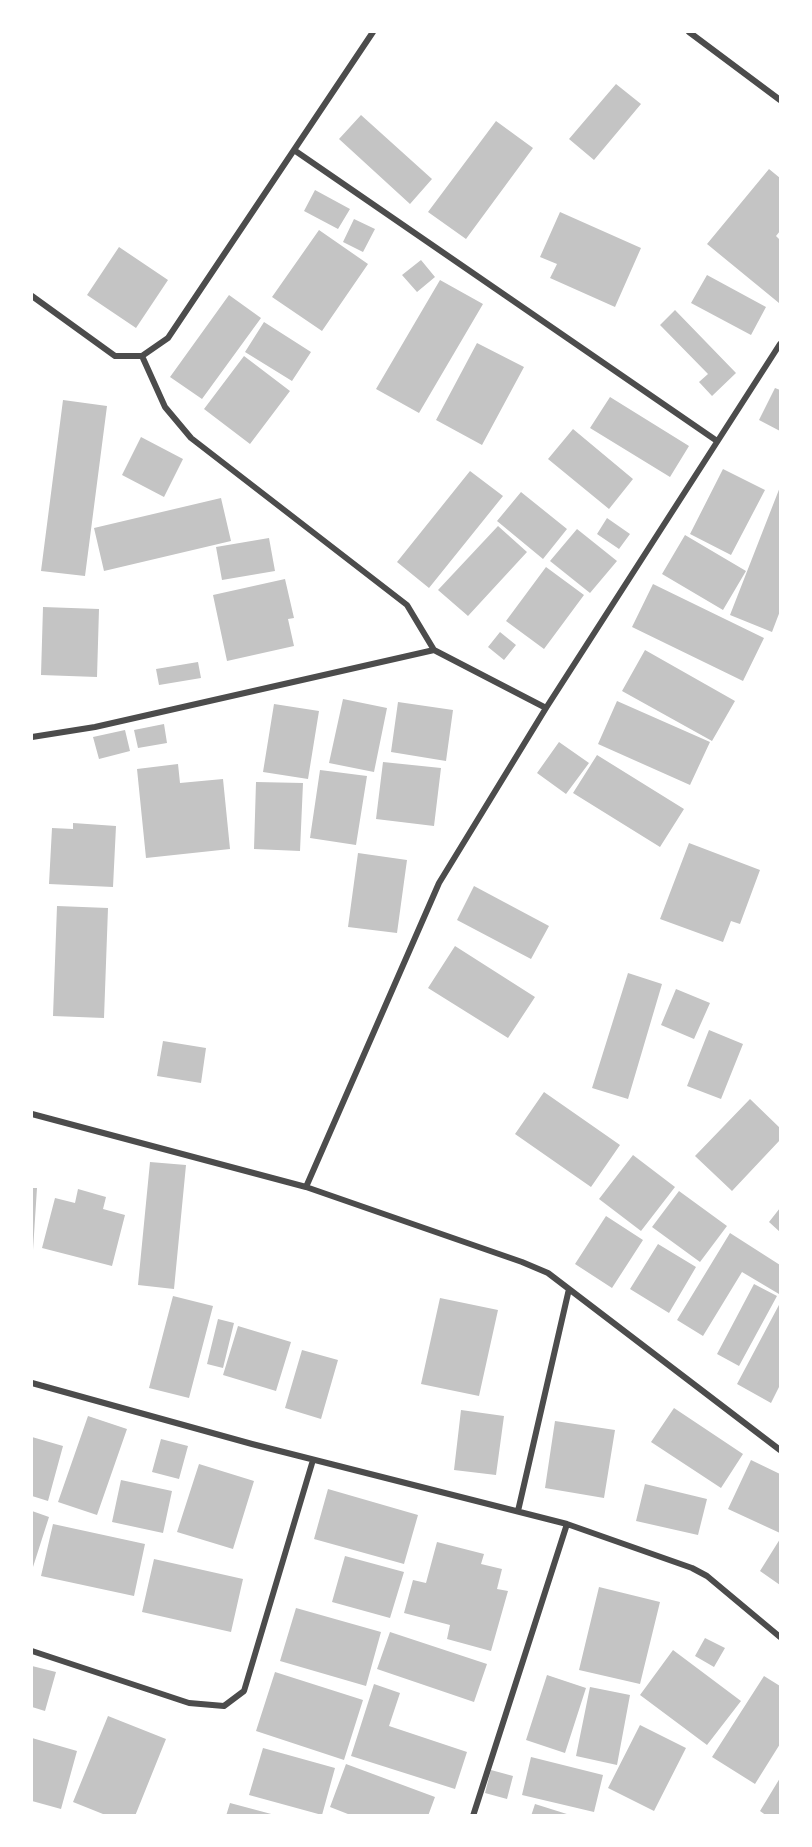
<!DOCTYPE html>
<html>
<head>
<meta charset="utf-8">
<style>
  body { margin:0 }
  #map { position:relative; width:812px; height:1847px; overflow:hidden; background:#fff; font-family:"Nunito Sans",sans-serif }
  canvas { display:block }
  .frame { position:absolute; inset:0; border:33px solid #fff; pointer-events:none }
</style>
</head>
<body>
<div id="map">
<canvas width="812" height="1847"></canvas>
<div class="frame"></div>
</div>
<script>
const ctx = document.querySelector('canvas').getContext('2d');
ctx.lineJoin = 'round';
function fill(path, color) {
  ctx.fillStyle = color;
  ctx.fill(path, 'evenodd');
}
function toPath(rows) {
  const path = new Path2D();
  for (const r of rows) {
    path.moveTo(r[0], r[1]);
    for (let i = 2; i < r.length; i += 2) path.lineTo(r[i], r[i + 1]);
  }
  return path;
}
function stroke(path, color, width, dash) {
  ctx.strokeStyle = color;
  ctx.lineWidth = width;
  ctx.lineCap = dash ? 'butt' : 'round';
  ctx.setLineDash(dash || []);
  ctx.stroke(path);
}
const building = toPath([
  [616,84,641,104,594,160,569,139],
  [361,115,432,179,410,204,339,139],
  [496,121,533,148,466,239,428,212],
  [769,169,780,178,780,231,776,236,780,240,780,301,779,303,707,244],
  [315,190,350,209,338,229,304,211],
  [560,212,641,248,615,307,550,278,557,264,540,257],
  [354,219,375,229,363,252,343,242],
  [319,230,368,264,322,331,272,297],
  [119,247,168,280,136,328,87,295],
  [421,260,435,277,417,292,402,275],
  [707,275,766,307,751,335,691,303],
  [440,280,483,304,419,413,376,389],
  [229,295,261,318,202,399,170,377],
  [675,310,736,373,712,396,699,382,708,374,660,325],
  [264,322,311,352,292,381,245,352],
  [477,343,524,367,482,445,436,420],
  [244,356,290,391,250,444,204,409],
  [775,388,780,390,780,431,759,420],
  [610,397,689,446,670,477,590,428],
  [63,400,107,406,85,576,41,571],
  [573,429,633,479,609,509,548,459],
  [141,437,183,459,164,497,122,475],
  [723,469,765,490,731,555,690,534],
  [470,471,503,496,429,588,397,562],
  [780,487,780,611,772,632,730,615],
  [521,492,567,529,543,559,497,521],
  [221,498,231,541,104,571,94,528],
  [607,518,630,534,619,549,597,534],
  [498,526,527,552,468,616,438,590],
  [577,529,617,561,590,593,550,561],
  [685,535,746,571,723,610,662,574],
  [269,538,275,571,222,580,216,547],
  [546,567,584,595,544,649,506,621],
  [285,579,294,618,288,619,294,646,227,661,213,595],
  [653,584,764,638,743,681,632,627],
  [43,607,99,609,97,677,41,675],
  [500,632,516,645,504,660,488,647],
  [645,650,735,701,712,741,622,691],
  [198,662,201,678,159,685,156,669],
  [343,699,387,708,374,772,329,763],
  [617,701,710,742,690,785,598,744],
  [398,702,453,710,446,761,391,752],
  [274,704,319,711,308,779,263,772],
  [164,724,167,743,138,748,134,730],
  [125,730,130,751,99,759,93,737],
  [559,742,589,763,566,794,537,773],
  [597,755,684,809,660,847,573,793],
  [383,762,441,768,434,826,376,819],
  [178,764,180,783,223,779,230,849,146,858,137,769],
  [320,770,367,776,356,845,310,838],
  [256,782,303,783,300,851,254,849],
  [73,823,116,826,113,887,49,884,52,828,73,829],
  [689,843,760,870,740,924,731,921,723,942,660,919],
  [358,853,407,860,397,933,348,927],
  [474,886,549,926,531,959,457,920],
  [57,906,108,908,104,1018,53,1016],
  [455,946,535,997,508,1038,428,988],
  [628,973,662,984,628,1099,592,1088],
  [676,989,710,1003,694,1039,661,1025],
  [709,1030,743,1044,721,1099,687,1086],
  [163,1041,206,1048,201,1083,157,1076],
  [544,1092,620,1145,591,1187,515,1134],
  [750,1099,780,1128,780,1140,732,1191,695,1156],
  [633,1155,675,1187,641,1231,599,1199],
  [150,1162,186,1165,174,1289,138,1285],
  [32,1188,37,1188,33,1250,32,1250],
  [78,1189,106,1197,103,1209,125,1215,112,1266,42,1248,55,1198,75,1203],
  [679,1191,727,1226,700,1262,652,1227],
  [780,1208,780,1232,769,1222],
  [606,1216,643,1240,612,1288,575,1264],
  [730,1233,780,1265,780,1291,779,1294,742,1272,703,1336,677,1320],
  [658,1244,696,1267,669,1313,630,1289],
  [754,1284,777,1296,739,1366,717,1354],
  [173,1296,213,1306,189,1398,149,1388],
  [440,1298,498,1310,479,1396,421,1384],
  [780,1303,780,1385,771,1403,737,1384],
  [218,1319,234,1323,223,1368,207,1364],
  [238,1326,291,1342,276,1391,223,1375],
  [302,1350,338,1360,321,1419,285,1408],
  [674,1408,743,1454,721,1488,651,1442],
  [461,1410,504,1416,496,1475,454,1470],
  [88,1416,127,1429,97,1515,58,1502],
  [555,1421,615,1430,604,1498,545,1488],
  [32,1437,63,1446,48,1501,32,1496],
  [161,1439,188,1446,179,1479,152,1472],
  [751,1460,780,1474,780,1533,728,1509],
  [199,1464,254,1481,233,1549,177,1532],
  [121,1480,172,1491,163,1533,112,1522],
  [645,1484,707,1499,698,1535,636,1521],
  [328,1489,418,1515,404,1564,314,1539],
  [32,1511,49,1517,33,1567,32,1566],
  [53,1524,145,1544,134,1596,41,1576],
  [780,1539,780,1585,760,1571],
  [437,1542,484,1554,481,1564,502,1569,497,1589,508,1591,491,1651,447,1639,450,1625,404,1613,413,1580,426,1583],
  [345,1556,404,1572,390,1618,332,1602],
  [154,1559,243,1579,231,1632,142,1612],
  [599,1587,660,1602,640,1684,579,1670],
  [296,1608,381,1632,366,1686,280,1661],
  [390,1632,487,1664,474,1702,377,1669],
  [705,1638,725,1648,714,1667,695,1656],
  [673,1650,741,1701,707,1745,640,1695],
  [32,1666,56,1672,45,1711,32,1707],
  [275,1672,363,1700,344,1760,256,1731],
  [547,1675,586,1688,565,1753,526,1740],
  [764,1676,780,1686,780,1744,755,1784,712,1757],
  [374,1684,400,1693,389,1726,467,1752,455,1789,351,1756],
  [590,1687,630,1695,617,1765,576,1756],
  [108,1716,166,1739,135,1816,108,1816,73,1802],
  [640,1725,686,1748,654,1811,608,1788],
  [32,1738,77,1751,61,1809,32,1801],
  [263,1748,335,1768,322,1815,249,1795],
  [531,1757,603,1775,594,1812,522,1795],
  [346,1764,435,1797,428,1816,353,1816,330,1807],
  [491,1770,513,1776,507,1799,485,1793],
  [780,1778,780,1816,767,1816,760,1811],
  [230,1803,275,1815,275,1816,226,1816],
  [535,1804,570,1815,570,1816,531,1816]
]);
const minor = toPath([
  [689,32,780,100],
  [294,150,717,441],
  [32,296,115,356,142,356,168,338,373,32],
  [142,356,165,407,191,438,407,605,434,650,546,708],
  [32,737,95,727,434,650],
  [32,1114,306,1187,522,1262,548,1273,780,1450],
  [306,1187,439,883,546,708,780,344],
  [32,1383,252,1444,567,1524,692,1568,707,1576,780,1637],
  [518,1511,569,1289],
  [32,1651,189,1703,224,1706,244,1691,313,1460],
  [473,1816,567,1524]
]);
fill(building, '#c4c4c4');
stroke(minor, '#4c4c4c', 6);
</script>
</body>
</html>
